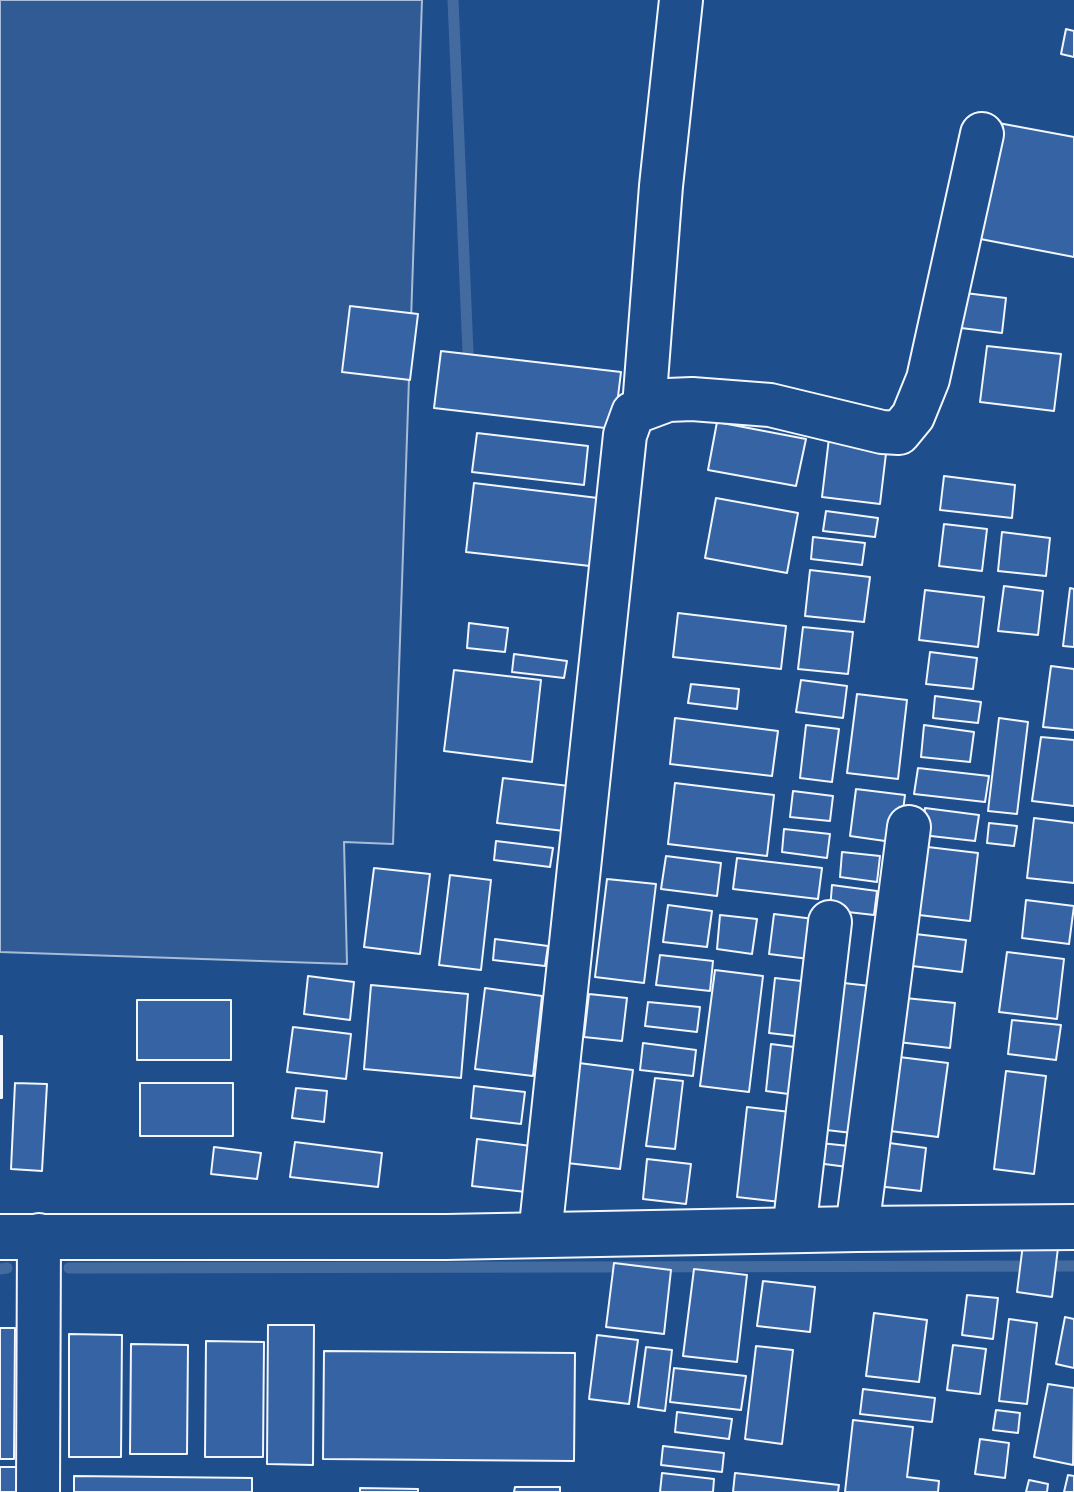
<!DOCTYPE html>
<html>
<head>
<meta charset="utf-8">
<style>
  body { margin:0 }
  canvas { display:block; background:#1f4e8c }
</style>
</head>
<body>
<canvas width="1074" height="1492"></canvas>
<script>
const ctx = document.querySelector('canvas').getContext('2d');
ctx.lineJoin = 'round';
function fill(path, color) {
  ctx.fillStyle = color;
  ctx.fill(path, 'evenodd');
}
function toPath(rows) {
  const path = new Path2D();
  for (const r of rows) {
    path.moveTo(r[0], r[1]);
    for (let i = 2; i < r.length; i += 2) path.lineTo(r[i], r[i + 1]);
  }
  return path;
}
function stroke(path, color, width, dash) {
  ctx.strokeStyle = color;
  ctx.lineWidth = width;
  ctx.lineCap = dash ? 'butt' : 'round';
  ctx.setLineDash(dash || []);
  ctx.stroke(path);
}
const built = toPath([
  [0,0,422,0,393,844,344,842,347,964,0,952,0,0]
]);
const stream = toPath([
  [453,0,468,352],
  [69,1268,1074,1266],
  [0,1269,7,1268]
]);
const building = toPath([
  [1066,29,1074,31,1074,57,1061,54,1066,29],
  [993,122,1074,137,1074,257,970,237,993,122],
  [965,293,1006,298,1002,333,961,328,965,293],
  [350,306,418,314,410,380,342,372,350,306],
  [987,346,1061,354,1054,411,980,402,987,346],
  [441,351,621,372,614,429,434,408,441,351],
  [717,422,806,439,796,486,708,470,717,422],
  [477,433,588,446,584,485,472,472,477,433],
  [829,438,887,445,880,504,822,497,829,438],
  [944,476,1015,485,1012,518,940,510,944,476],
  [474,483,598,498,590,566,466,552,474,483],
  [716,498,798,513,787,573,705,558,716,498],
  [826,511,878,518,875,537,823,531,826,511],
  [944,524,987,529,982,571,939,566,944,524],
  [1002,532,1050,538,1046,576,998,571,1002,532],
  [813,537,865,543,862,565,811,559,813,537],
  [810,570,870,577,864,622,805,616,810,570],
  [1004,586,1043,591,1038,635,998,631,1004,586],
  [1070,588,1074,589,1074,647,1063,646,1070,588],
  [925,590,984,597,978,647,919,640,925,590],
  [678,613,786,626,781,669,673,657,678,613],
  [469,623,508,628,505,652,467,648,469,623],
  [803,627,853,632,848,674,798,669,803,627],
  [930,652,977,658,973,689,926,684,930,652],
  [514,654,567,661,564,678,512,672,514,654],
  [1051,666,1074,669,1074,730,1043,727,1051,666],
  [454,670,541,680,532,762,444,751,454,670],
  [801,680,847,686,843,718,796,712,801,680],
  [691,684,739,689,737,709,688,703,691,684],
  [857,694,907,700,898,779,847,773,857,694],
  [935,696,981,702,978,723,933,718,935,696],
  [675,718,778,731,772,776,670,764,675,718],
  [999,718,1028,722,1017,814,988,811,999,718],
  [806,725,839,729,832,782,800,778,806,725],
  [924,725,974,732,970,762,921,757,924,725],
  [1041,737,1074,740,1074,806,1032,801,1041,737],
  [918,768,989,776,985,802,914,794,918,768],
  [503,778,569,786,564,831,497,823,503,778],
  [675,783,774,795,767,856,668,844,675,783],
  [856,789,905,795,899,843,850,836,856,789],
  [793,791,833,796,830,821,790,817,793,791],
  [925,808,979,815,975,841,922,835,925,808],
  [1034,818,1074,823,1074,883,1027,878,1034,818],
  [989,823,1017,826,1014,846,987,843,989,823],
  [784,829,830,834,827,858,782,852,784,829],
  [496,841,553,848,550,867,494,860,496,841],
  [911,845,978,853,970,921,902,913,911,845],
  [842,852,880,856,877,882,840,877,842,852],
  [666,856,721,863,717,896,661,889,666,856],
  [737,858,822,868,818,899,733,889,737,858],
  [374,868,430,874,420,954,364,947,374,868],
  [450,875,491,880,481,970,439,965,450,875],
  [607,879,656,884,644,983,595,977,607,879],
  [832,885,877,891,874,915,830,910,832,885],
  [1026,900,1074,906,1069,944,1022,938,1026,900],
  [668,905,712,911,707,947,663,942,668,905],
  [774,914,822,920,817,960,769,954,774,914],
  [720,915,757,919,752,954,717,949,720,915],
  [907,933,966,940,962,972,904,965,907,933],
  [495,939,548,946,545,966,493,960,495,939],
  [1007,952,1064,959,1057,1019,999,1012,1007,952],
  [660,955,713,961,710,991,656,985,660,955],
  [715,970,763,976,749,1092,700,1086,715,970],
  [308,976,354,982,350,1020,304,1014,308,976],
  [775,978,810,982,804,1037,769,1033,775,978],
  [826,981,879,987,861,1134,809,1128,826,981],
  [371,985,468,994,461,1078,364,1069,371,985],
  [485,988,542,996,533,1076,475,1069,485,988],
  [589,994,627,998,622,1041,584,1037,589,994],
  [895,997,955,1003,950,1048,889,1041,895,997],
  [137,1000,231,1000,231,1060,137,1060,137,1000],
  [648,1002,700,1007,697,1032,645,1026,648,1002],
  [1012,1020,1061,1025,1056,1060,1008,1054,1012,1020],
  [293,1027,351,1034,346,1079,287,1072,293,1027],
  [0,1036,2,1036,2,1098,0,1098,0,1036],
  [643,1043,696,1050,693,1076,640,1070,643,1043],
  [771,1044,802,1048,796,1095,766,1091,771,1044],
  [891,1056,948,1063,938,1137,882,1130,891,1056],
  [579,1063,633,1070,620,1169,567,1163,579,1063],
  [1006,1071,1046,1076,1034,1174,994,1169,1006,1071],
  [655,1078,683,1081,675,1149,646,1146,655,1078],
  [15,1083,47,1084,42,1171,11,1169,15,1083],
  [140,1083,233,1083,233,1136,140,1136,140,1083],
  [474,1086,525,1092,521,1124,471,1118,474,1086],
  [296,1088,327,1091,324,1122,292,1118,296,1088],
  [747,1107,799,1113,789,1203,737,1197,747,1107],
  [477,1139,531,1146,526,1192,472,1186,477,1139],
  [295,1142,382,1153,378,1187,290,1177,295,1142],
  [811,1142,858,1147,855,1168,809,1162,811,1142],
  [882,1142,926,1148,921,1191,877,1186,882,1142],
  [214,1147,261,1153,257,1179,211,1174,214,1147],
  [647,1159,691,1164,686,1204,643,1199,647,1159],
  [1023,1244,1058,1248,1052,1297,1017,1292,1023,1244],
  [614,1263,671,1270,664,1334,606,1327,614,1263],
  [694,1269,747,1275,737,1362,683,1356,694,1269],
  [763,1281,815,1287,810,1332,757,1326,763,1281],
  [967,1295,998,1298,993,1339,962,1335,967,1295],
  [874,1313,927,1320,919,1382,866,1376,874,1313],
  [1065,1317,1074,1319,1074,1368,1056,1364,1065,1317],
  [1009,1319,1037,1323,1027,1404,999,1401,1009,1319],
  [268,1325,314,1325,313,1465,267,1464,268,1325],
  [0,1328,15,1328,14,1459,0,1459,0,1328],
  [69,1334,122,1335,121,1457,69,1457,69,1334],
  [597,1335,638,1340,629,1404,589,1399,597,1335],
  [206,1341,264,1342,263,1457,205,1457,206,1341],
  [131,1344,188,1345,187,1454,130,1454,131,1344],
  [953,1345,986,1349,980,1394,947,1390,953,1345],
  [756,1346,793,1350,782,1444,745,1439,756,1346],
  [646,1347,672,1350,665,1411,638,1407,646,1347],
  [324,1351,575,1353,574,1461,323,1459,324,1351],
  [674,1368,746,1376,741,1410,670,1402,674,1368],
  [1048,1384,1074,1388,1073,1465,1034,1457,1048,1384],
  [863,1389,935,1398,932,1422,860,1414,863,1389],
  [996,1410,1020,1413,1018,1433,993,1430,996,1410],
  [677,1412,732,1419,729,1439,675,1432,677,1412],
  [853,1420,913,1427,907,1477,939,1481,938,1492,845,1492,853,1420],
  [980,1439,1009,1443,1005,1478,975,1474,980,1439],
  [663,1446,724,1453,722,1472,661,1465,663,1446],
  [0,1467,20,1467,20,1492,0,1492,0,1467],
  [662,1473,714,1479,713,1492,660,1492,662,1473],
  [735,1473,839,1485,838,1492,733,1492,735,1473],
  [1068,1475,1074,1476,1074,1492,1064,1492,1068,1475],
  [74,1476,252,1478,252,1492,74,1492,74,1476],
  [1029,1480,1048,1484,1047,1492,1026,1492,1029,1480],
  [515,1487,560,1487,560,1492,514,1492,515,1487],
  [360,1488,418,1489,418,1492,360,1492,360,1488]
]);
const minor = toPath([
  [644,407,661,186,681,0],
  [857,1229,909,827],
  [794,1231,830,922],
  [540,1235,625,435,633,413,668,400,692,399,770,405,882,432,899,433,913,416,928,379,982,134],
  [38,1492,39,1235]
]);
const major = toPath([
  [0,1237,446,1237,857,1229,1074,1227]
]);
fill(built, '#305b95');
stroke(built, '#a8bbd7', 2);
stroke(stream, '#446ba0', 11);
fill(building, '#3563a3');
stroke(building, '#f2f6ff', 2);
stroke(minor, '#f2f6ff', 46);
stroke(major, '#f2f6ff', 48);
stroke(minor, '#1f4e8c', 42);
stroke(major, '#1f4e8c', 44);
</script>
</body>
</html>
